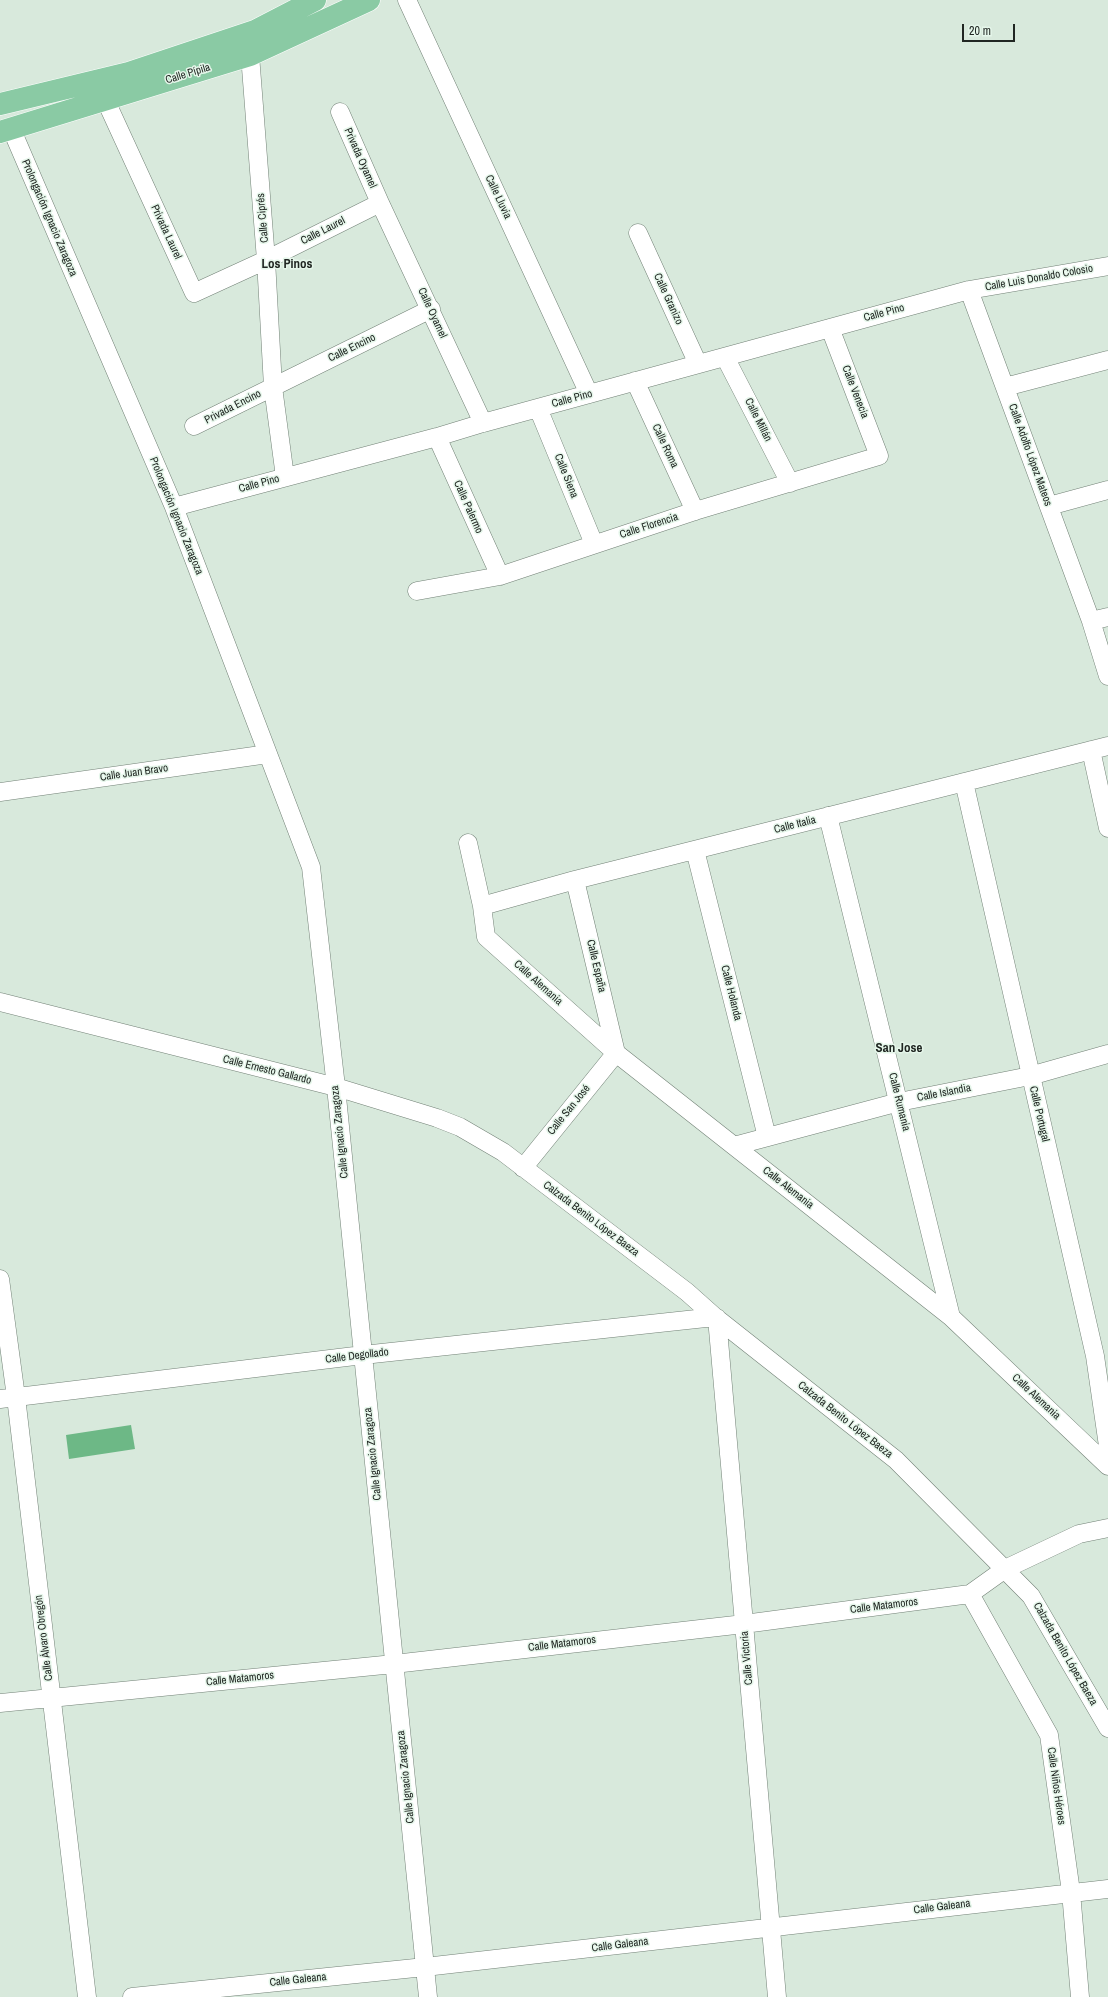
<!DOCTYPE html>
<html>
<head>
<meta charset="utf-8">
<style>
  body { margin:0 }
  #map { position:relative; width:1108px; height:1997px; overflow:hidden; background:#d8e9dc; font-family:"Archivo Narrow",sans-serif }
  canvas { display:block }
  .scale { position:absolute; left:962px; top:24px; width:53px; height:18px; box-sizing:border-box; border:2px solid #202622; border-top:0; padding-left:5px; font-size:12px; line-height:14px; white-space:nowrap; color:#202622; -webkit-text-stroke:3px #e5f6ea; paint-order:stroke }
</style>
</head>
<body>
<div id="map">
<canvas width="1108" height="1997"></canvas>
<div class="scale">20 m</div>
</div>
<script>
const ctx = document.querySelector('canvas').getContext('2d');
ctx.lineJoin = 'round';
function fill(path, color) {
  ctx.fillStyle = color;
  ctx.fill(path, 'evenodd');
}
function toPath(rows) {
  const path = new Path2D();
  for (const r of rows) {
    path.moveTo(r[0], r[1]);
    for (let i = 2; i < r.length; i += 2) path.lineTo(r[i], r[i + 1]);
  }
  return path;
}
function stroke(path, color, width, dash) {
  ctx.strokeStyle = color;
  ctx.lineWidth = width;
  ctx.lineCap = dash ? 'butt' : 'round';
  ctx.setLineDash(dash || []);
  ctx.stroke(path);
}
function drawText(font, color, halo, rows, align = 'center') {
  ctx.font = font + ' "Archivo Narrow",sans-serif';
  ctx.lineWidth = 3;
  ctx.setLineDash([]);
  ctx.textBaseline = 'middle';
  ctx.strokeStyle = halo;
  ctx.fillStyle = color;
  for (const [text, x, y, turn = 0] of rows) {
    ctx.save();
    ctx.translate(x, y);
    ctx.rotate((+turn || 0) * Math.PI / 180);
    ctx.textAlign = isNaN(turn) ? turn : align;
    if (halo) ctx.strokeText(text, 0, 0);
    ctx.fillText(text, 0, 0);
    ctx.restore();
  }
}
const building = toPath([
  [131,1425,135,1449,69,1459,66,1435]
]);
const minor = toPath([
  [407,0,589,394],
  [250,55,266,260,273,387,285,477],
  [105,99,194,293,266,260,380,203],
  [340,112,380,203,483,423],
  [11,128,174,507,311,867,336,1087,428,1997],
  [638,233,698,364],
  [969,290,1091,621,1108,676],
  [725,357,790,483],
  [635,381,695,511],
  [1005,387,1108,360],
  [538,408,594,544],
  [194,426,431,309],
  [437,437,500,576],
  [1049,506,1108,490],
  [174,507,437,437,483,423,969,290,1108,266],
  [417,591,500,576,695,511,879,456,830,328],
  [1091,621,1108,617],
  [1091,750,1108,828],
  [964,782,1095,1356,1108,1446],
  [0,792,268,754],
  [828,816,951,1317],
  [468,843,482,906,486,937,616,1053,951,1317,1108,1466],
  [695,850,767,1137],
  [482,906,575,880,1108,746],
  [0,1002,336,1087,437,1118,460,1127,503,1152,687,1292,715,1317,896,1460,1031,1596,1108,1728],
  [734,1146,899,1102,1030,1076,1108,1054],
  [523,1168,616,1053,575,880],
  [0,1279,16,1397,87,1997],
  [717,1318,777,1997],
  [0,1399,363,1355,715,1317],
  [970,1594,1049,1735,1071,1892,1080,1997],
  [0,1703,394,1664,744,1624,970,1594,1005,1569,1079,1534,1108,1528],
  [132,1997,425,1967,1108,1889]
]);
const major = toPath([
  [0,104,129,73,255,31,315,0],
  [0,132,250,55,369,0]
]);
const streetNames = [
  ["Calle Pípila",188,74,-17],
  ["Privada Oyamel",360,158,66],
  ["Calle Lluvia",498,197,65],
  ["Prolongación Ignacio Zaragoza",49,218,67],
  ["Calle Ciprés",263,218,-95],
  ["Calle Laurel",323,231,-27],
  ["Privada Laurel",166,232,65],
  ["Calle Luis Donaldo Colosio",1039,278,-10],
  ["Calle Granizo",668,299,65],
  ["Calle Oyamel",432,313,65],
  ["Calle Pino",884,313,-15],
  ["Calle Encino",352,348,-26],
  ["Calle Venecia",855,392,69],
  ["Calle Pino",572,399,-15],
  ["Privada Encino",233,407,-27],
  ["Calle Millán",758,420,63],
  ["Calle Roma",665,446,65],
  ["Calle Adolfo López Mateos",1030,455,70],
  ["Calle Siena",566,476,68],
  ["Calle Pino",259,484,-15],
  ["Calle Palermo",468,507,66],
  ["Prolongación Ignacio Zaragoza",176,516,68],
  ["Calle Florencia",649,526,-18],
  ["Calle Juan Bravo",134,773,-8],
  ["Calle Italia",795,825,-14],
  ["Calle España",596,966,77],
  ["Calle Alemania",538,983,42],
  ["Calle Holanda",731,993,76],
  ["Calle Ernesto Gallardo",267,1070,14],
  ["Calle Islandia",944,1093,-11],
  ["Calle Rumania",899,1102,76],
  ["Calle San José",569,1110,-51],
  ["Calle Portugal",1039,1114,77],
  ["Calle Ignacio Zaragoza",340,1132,-96],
  ["Calle Alemania",788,1188,38],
  ["Calzada Benito López Baeza",591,1219,37],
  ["Calle Degollado",357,1356,-7],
  ["Calle Alemania",1036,1397,43],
  ["Calzada Benito López Baeza",845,1420,38],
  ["Calle Ignacio Zaragoza",373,1454,-96],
  ["Calle Matamoros",884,1606,-7],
  ["Calle Álvaro Obregón",44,1638,-97],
  ["Calle Matamoros",562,1644,-7],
  ["Calzada Benito López Baeza",1065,1654,60],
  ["Calle Victoria",747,1658,-95],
  ["Calle Matamoros",240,1679,-6],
  ["Calle Ignacio Zaragoza",406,1777,-96],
  ["Calle Niños Héroes",1056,1786,82],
  ["Calle Galeana",942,1907,-7],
  ["Calle Galeana",620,1945,-7],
  ["Calle Galeana",298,1980,-6]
];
const quarterNames = [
  ["Los Pinos",287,265],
  ["San Jose",899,1049]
];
fill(building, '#6db886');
stroke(minor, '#728176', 19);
stroke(major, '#fff', 23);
stroke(minor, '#fff', 18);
stroke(major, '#8acaa4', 22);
drawText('11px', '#202622', '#e5f6ea', streetNames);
drawText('bold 13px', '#202622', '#e5f6ea', quarterNames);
</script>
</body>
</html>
